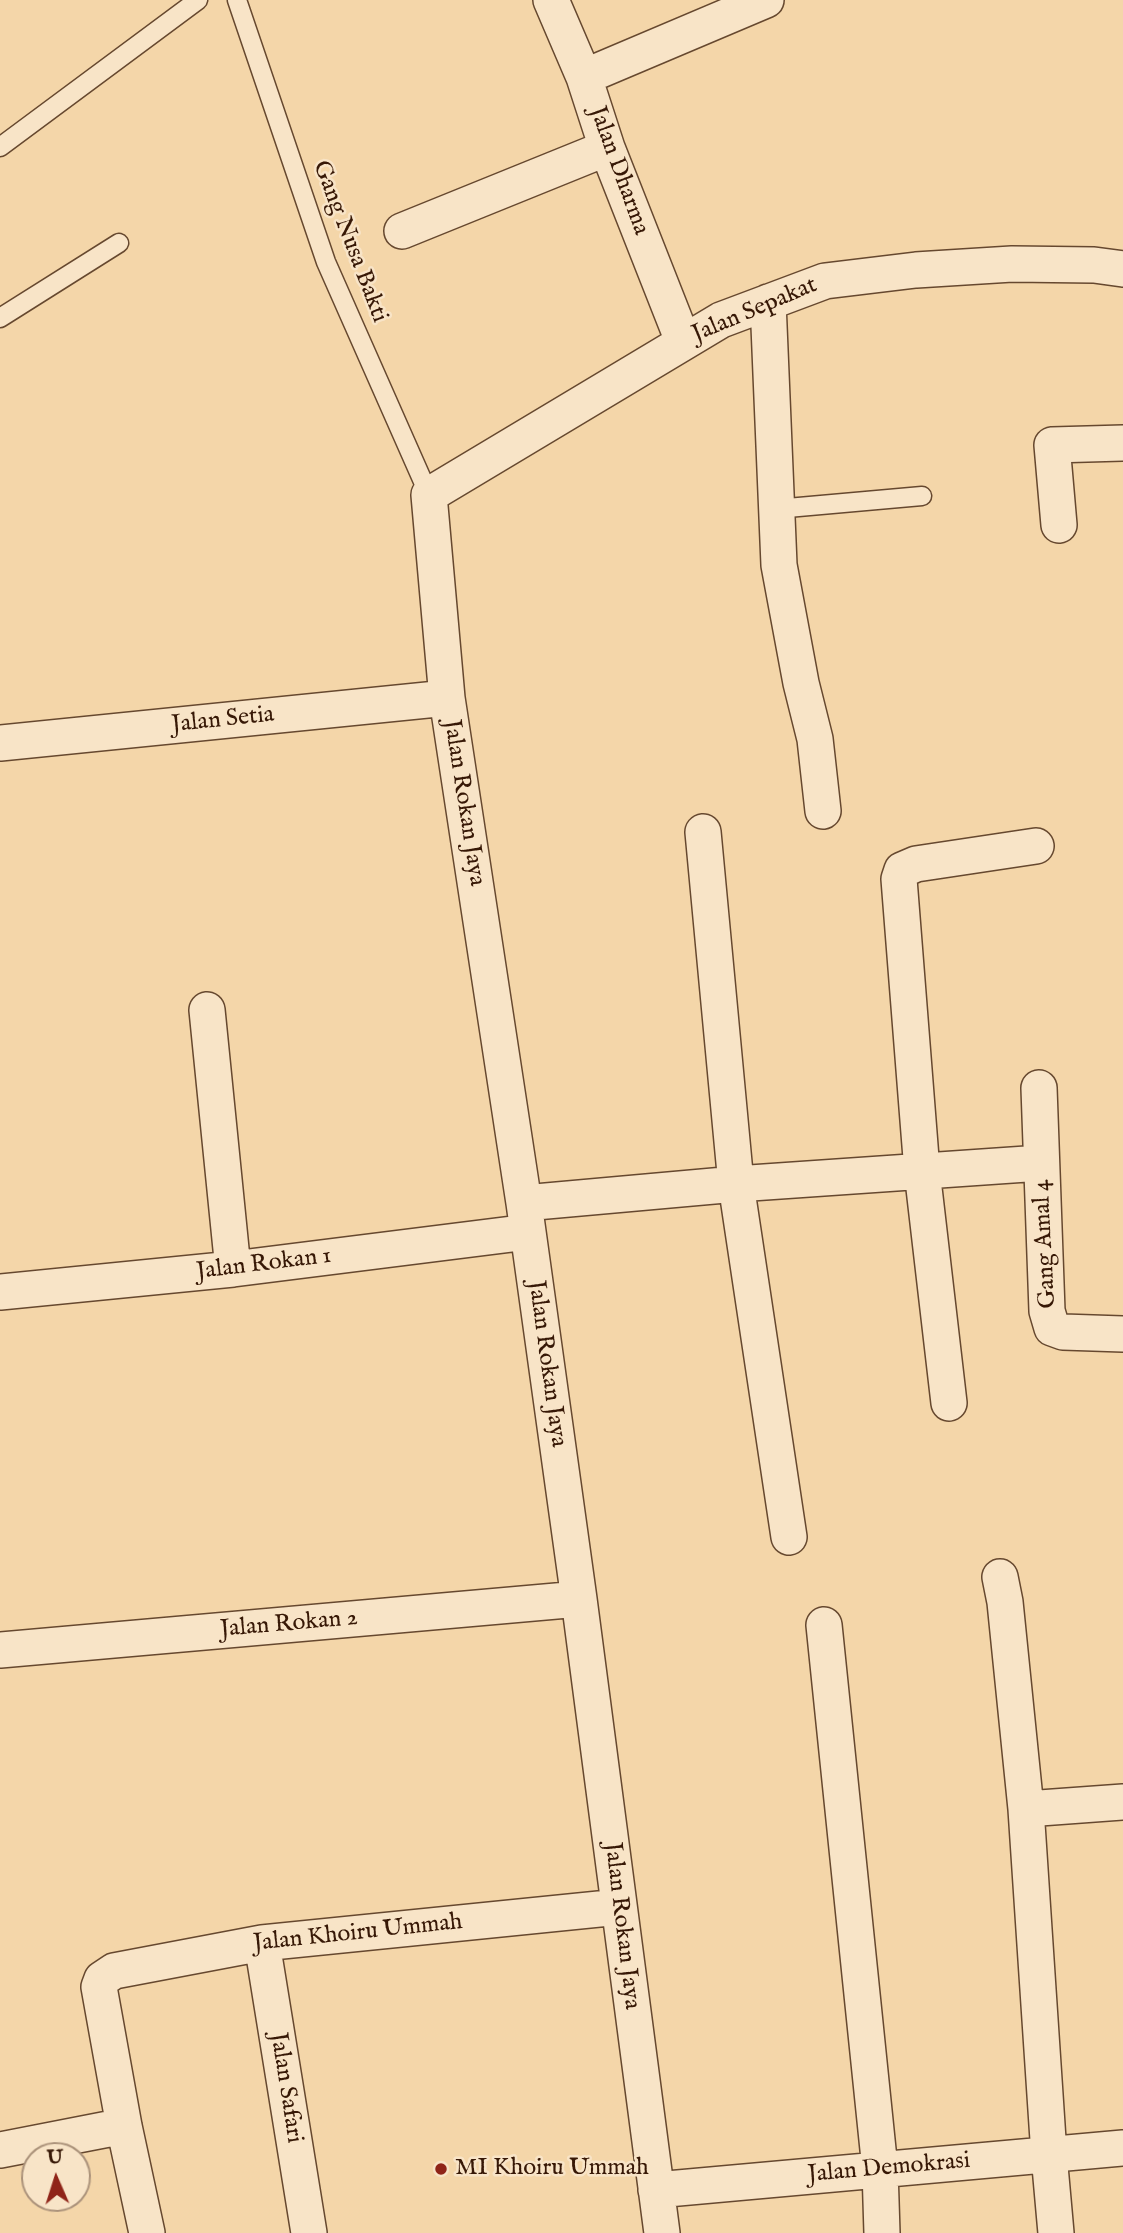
<!DOCTYPE html>
<html>
<head>
<meta charset="utf-8">
<style>
  body { margin:0 }
  #map { position:relative; width:1123px; height:2233px; overflow:hidden; background:#f4d6a9; font-family:"IM FELL English",serif }
  canvas { display:block }
  .north { position:absolute; left:21px; top:2142px; width:70px; height:70px; box-sizing:border-box; background:#f8e4c7; border:2px solid #ab927a; border-radius:50%; rotate:357deg; font-size:19px; font-weight:700; line-height:28px; text-align:center; color:#371806 }
  .north::after { content:''; display:block; margin:auto; width:24px; height:32px; background:#8f2418; clip-path:polygon(50% 0,100% 100%,50% 72%,0 100%) }
</style>
</head>
<body>
<div id="map">
<canvas width="1123" height="2233"></canvas>
<div class="north">U</div>
</div>
<script>
const ctx = document.querySelector('canvas').getContext('2d');
ctx.lineJoin = 'round';
function toPath(rows) {
  const path = new Path2D();
  for (const r of rows) {
    path.moveTo(r[0], r[1]);
    for (let i = 2; i < r.length; i += 2) path.lineTo(r[i], r[i + 1]);
  }
  return path;
}
function stroke(path, color, width, dash) {
  ctx.strokeStyle = color;
  ctx.lineWidth = width;
  ctx.lineCap = dash ? 'butt' : 'round';
  ctx.setLineDash(dash || []);
  ctx.stroke(path);
}
function drawText(font, color, halo, rows, align = 'center') {
  ctx.font = font + ' "IM FELL English",serif';
  ctx.lineWidth = 5;
  ctx.setLineDash([]);
  ctx.textBaseline = 'middle';
  ctx.strokeStyle = halo;
  ctx.fillStyle = color;
  for (const [text, x, y, turn = 0] of rows) {
    ctx.save();
    ctx.translate(x, y);
    ctx.rotate((+turn || 0) * Math.PI / 180);
    ctx.textAlign = isNaN(turn) ? turn : align;
    if (halo) ctx.strokeText(text, 0, 0);
    ctx.fillText(text, 0, 0);
    ctx.restore();
  }
}
const service = toPath([
  [237,0,326,262,429,495],
  [0,147,198,0],
  [0,318,119,243],
  [776,509,922,496]
]);
const minor = toPath([
  [551,0,584,77,607,148,683,341],
  [584,77,766,0],
  [402,231,607,148],
  [768,302,779,565,801,683,815,739,823,811],
  [1059,525,1052,445,1123,443],
  [0,743,447,698],
  [703,832,736,1184,789,1537],
  [207,1010,233,1269],
  [1039,1088,1047,1311,1052,1328,1063,1332,1123,1334],
  [524,1203,736,1184,1041,1163],
  [0,1292,233,1269,528,1232],
  [949,1403,922,1171,899,879,902,870,916,864,1036,846],
  [1000,1577,1005,1602,1026,1809,1049,2155,1056,2233],
  [824,1625,880,2169,882,2233],
  [0,1650,579,1599],
  [1026,1809,1123,1802],
  [262,1943,309,2233],
  [0,2150,124,2126],
  [656,2190,1123,2148],
  [147,2233,124,2126,99,1987,102,1979,114,1971,262,1943,619,1907],
  [662,2233,579,1599,524,1203,447,698,429,495,721,320,825,281,916,270,1012,264,1094,265,1123,269]
]);
const markers = [
  [441,2169,7,"#8f2418"]
];
const streetNames = [
  ["Jalan Dharma",618,171,70],
  ["Gang Nusa Bakti",349,242,69],
  ["Jalan Sepakat",755,311,-23],
  ["Jalan Setia",223,721,-6],
  ["Jalan Rokan Jaya",463,803,81],
  ["Gang Amal 4",1046,1244,-93],
  ["Jalan Rokan 1",264,1265,-7],
  ["Jalan Rokan Jaya",546,1364,82],
  ["Jalan Rokan 2",289,1625,-5],
  ["Jalan Rokan Jaya",621,1926,83],
  ["Jalan Khoiru Ummah",358,1934,-6],
  ["Jalan Safari",285,2088,81],
  ["Jalan Demokrasi",889,2169,-5]
];
const poiNames = [
  ["MI Khoiru Ummah",455,2169]
];
stroke(service, '#66482f', 21);
stroke(minor, '#66482f', 38);
stroke(service, '#f8e4c7', 18);
stroke(minor, '#f8e4c7', 35);
for (const [x, y, r, color] of markers) {
  const dot = new Path2D();
  dot.arc(x, y, r, 0, 2 * Math.PI);
  ctx.fillStyle = color;
  ctx.fill(dot);
  stroke(dot, '#f8e4c7', 2.5);
}
drawText('24px', '#371806', '#f8e4c7', streetNames);
drawText('24px', '#371806', '#f8e4c7', poiNames, 'left');
</script>
</body>
</html>
